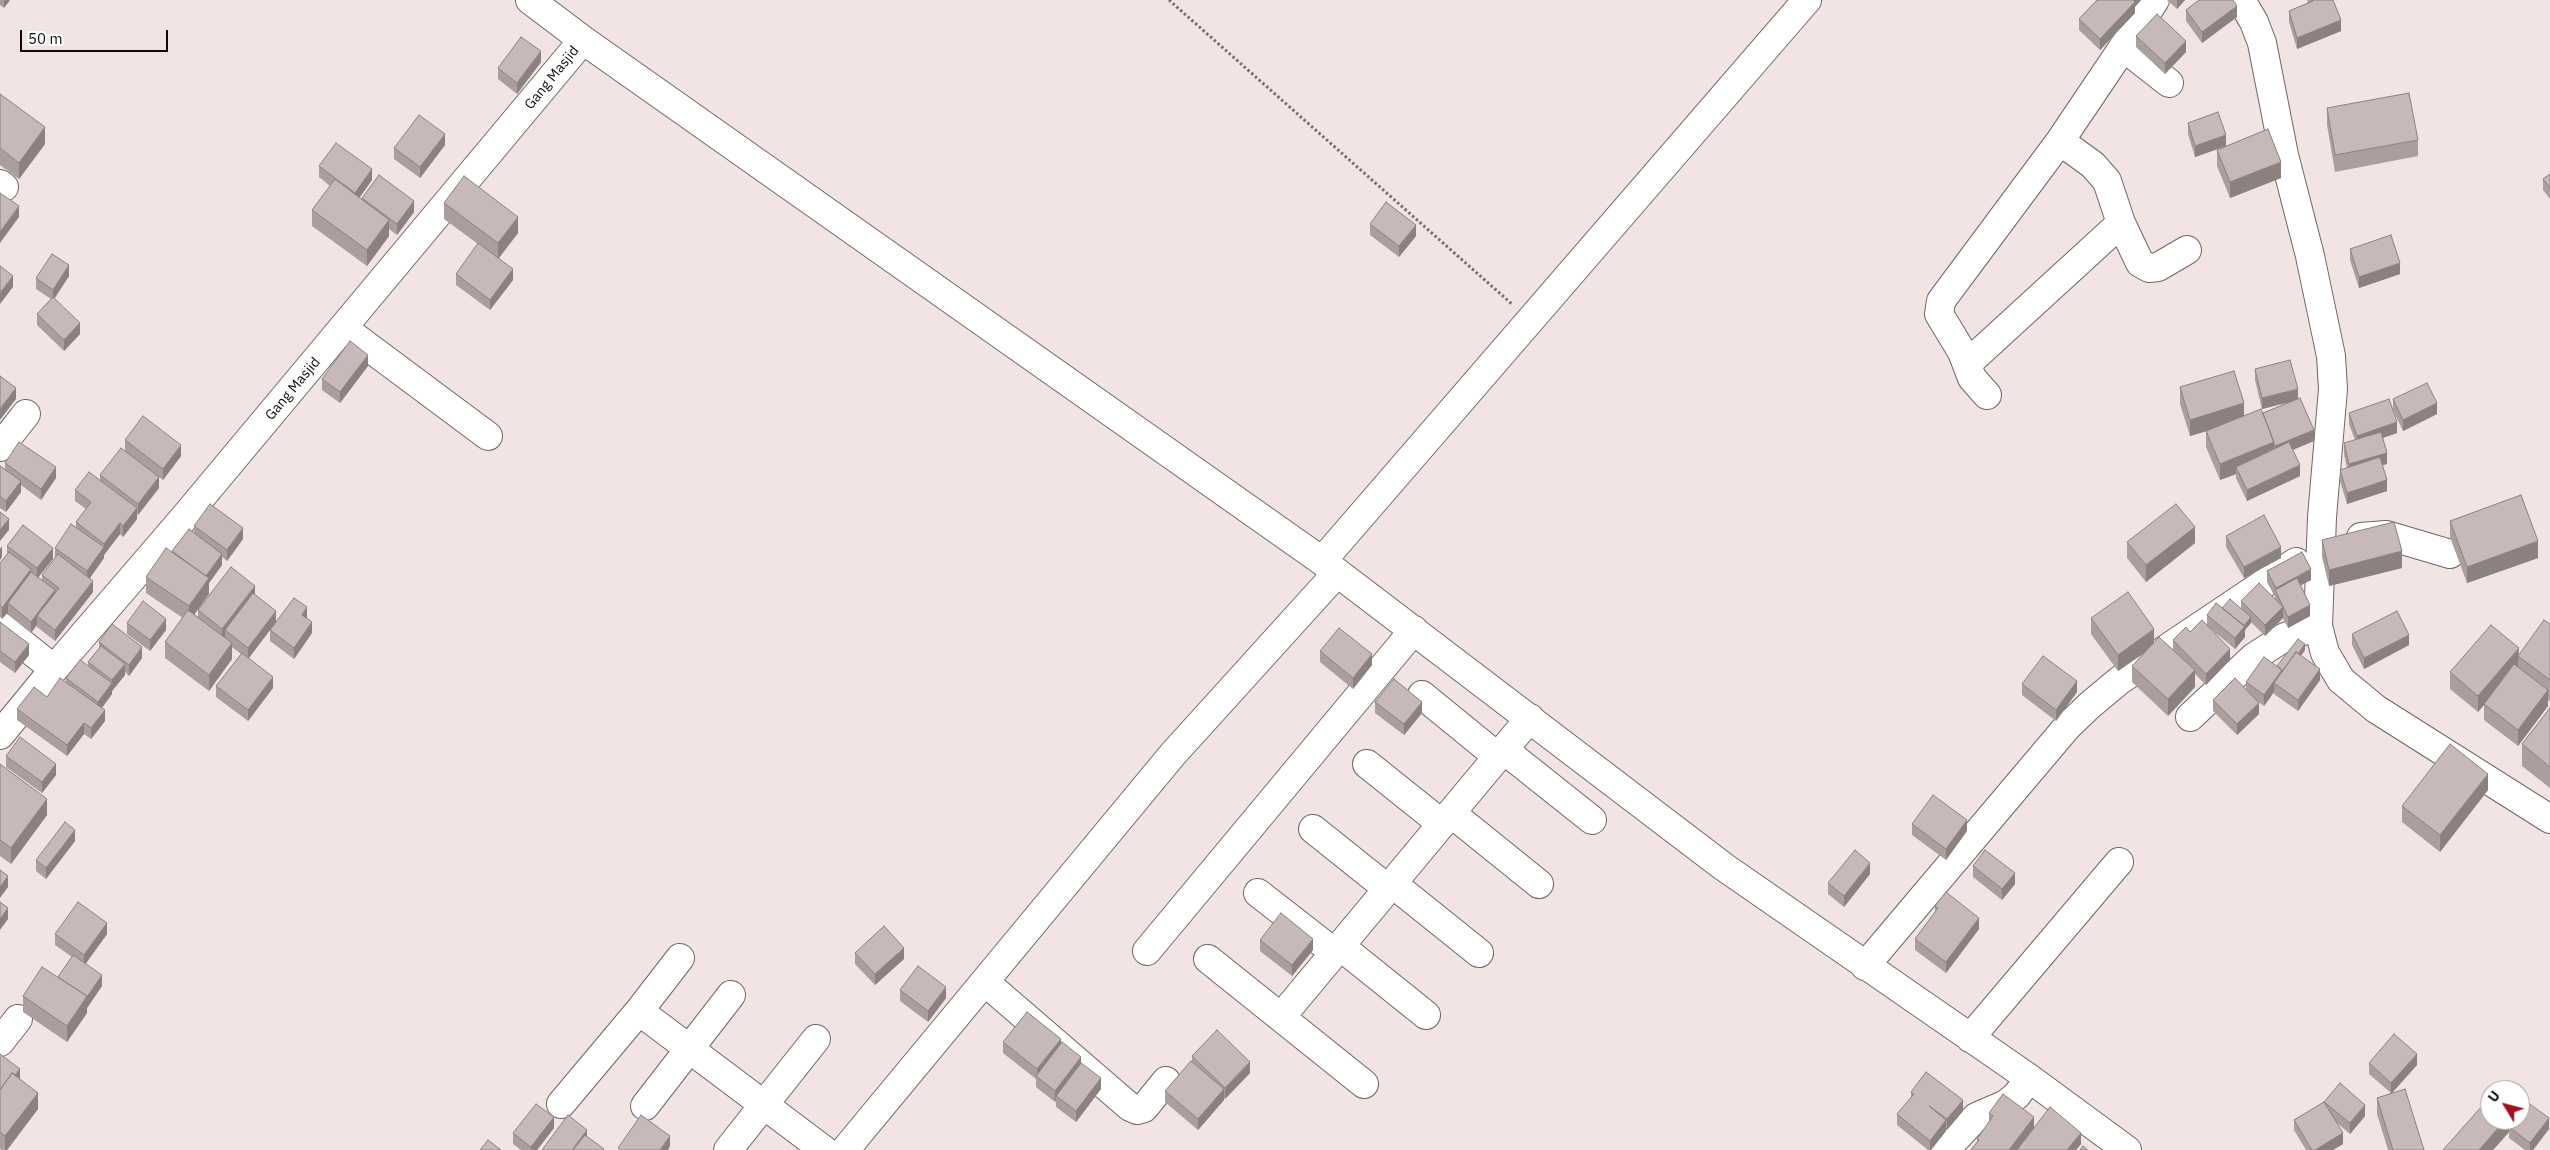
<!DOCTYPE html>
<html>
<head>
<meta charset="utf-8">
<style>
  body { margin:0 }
  #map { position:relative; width:2550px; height:1150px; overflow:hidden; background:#f2e4e3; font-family:"IBM Plex Sans",sans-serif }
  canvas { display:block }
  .north { position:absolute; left:2480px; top:1080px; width:50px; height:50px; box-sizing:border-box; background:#fff; border:1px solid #9f9d9d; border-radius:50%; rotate:307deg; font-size:14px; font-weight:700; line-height:20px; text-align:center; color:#0f0a0a }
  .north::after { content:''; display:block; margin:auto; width:18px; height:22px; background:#a50c1d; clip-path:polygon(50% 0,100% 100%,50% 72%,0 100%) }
  .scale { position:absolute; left:20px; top:30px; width:148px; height:22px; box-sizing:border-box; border:2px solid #0f0a0a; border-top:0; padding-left:6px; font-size:15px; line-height:18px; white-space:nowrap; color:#0f0a0a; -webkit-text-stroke:4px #fff; paint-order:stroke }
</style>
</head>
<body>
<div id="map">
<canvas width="2550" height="1150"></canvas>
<div class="north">U</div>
<div class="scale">50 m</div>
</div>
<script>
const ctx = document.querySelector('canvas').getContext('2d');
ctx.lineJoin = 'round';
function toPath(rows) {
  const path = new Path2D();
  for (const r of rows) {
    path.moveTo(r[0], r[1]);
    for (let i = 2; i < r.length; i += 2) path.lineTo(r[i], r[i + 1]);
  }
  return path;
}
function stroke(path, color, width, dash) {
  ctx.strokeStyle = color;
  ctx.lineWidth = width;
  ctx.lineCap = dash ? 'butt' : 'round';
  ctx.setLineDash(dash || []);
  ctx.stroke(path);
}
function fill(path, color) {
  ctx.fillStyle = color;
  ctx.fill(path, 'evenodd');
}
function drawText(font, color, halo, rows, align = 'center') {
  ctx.font = font + ' "IBM Plex Sans",sans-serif';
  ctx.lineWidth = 4;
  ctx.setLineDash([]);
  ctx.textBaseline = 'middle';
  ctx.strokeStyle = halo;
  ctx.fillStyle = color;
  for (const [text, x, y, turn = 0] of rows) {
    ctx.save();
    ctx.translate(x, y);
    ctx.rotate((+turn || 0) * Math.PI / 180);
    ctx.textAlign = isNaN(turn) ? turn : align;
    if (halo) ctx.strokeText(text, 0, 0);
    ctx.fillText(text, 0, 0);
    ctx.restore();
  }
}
const path = toPath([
  [1169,0,1513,305]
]);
const minor = toPath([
  [530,0,583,40,1322,561,1724,867,2029,1078,2127,1150],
  [2241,0,2254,22,2262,43,2284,155,2310,256,2331,356,2333,389,2322,517,2318,626,2325,653,2341,680,2376,709,2550,819],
  [2123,47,2169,83],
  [2060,141,2093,165,2107,181,2121,223,2140,263,2149,268,2158,267,2187,250],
  [0,184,4,187],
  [343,328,488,436],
  [1967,364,2121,223],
  [1987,395,1972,378,1962,352,1939,314,1941,301,2060,141,2155,0],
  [0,447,26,414],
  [2361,537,2386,535,2450,554],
  [1322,561,1807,0],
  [0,626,54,669],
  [1422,695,1498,757],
  [2190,717,2254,657,2285,637,2318,626],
  [0,735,54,669,183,519,583,40],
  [1504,750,1592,820],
  [1367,764,1442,824],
  [1451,813,1539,884],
  [1313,829,1388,889],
  [1393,884,1479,953],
  [1258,893,1335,953],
  [1340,946,1426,1015],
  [1147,951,1414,630],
  [1208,959,1364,1084],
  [1865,966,2067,727,2090,705,2120,680,2296,562],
  [985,982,1130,1107,1137,1110,1144,1108,1166,1081],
  [639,1011,680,958],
  [1281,1017,1530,718],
  [1970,1038,2119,862],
  [0,1042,18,1019],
  [561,1104,639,1011,824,1150],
  [645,1106,731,995],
  [728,1150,816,1039],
  [845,1150,1173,754,1337,573],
  [1945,1150,1976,1117,2006,1104,2017,1095,2029,1078]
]);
const wall = toPath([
  [0,0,10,0,4,8,0,5],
  [2097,0,2141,0,2135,7,2135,13,2100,50,2079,30,2079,19],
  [2167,0,2185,0,2177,9],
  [2307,0,2333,0,2341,31,2297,49,2289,22,2289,11,2308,3],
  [2186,10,2237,17,2202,43,2186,21],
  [2136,36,2186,52,2165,74,2136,47],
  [541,62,517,94,498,79,498,68],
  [0,94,45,144,19,179,0,165],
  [2327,108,2418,140,2418,156,2335,172,2327,125],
  [2188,123,2226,146,2195,157,2188,134],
  [445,145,420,178,394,159,394,148],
  [2217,150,2281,178,2230,198,2217,166],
  [319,166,372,180,359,198,362,199,362,198,414,212,397,235,389,229,389,236,367,266,312,226,312,210,330,186,319,177],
  [2550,174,2550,199,2543,190,2543,179],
  [444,203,518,233,499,258,513,280,490,310,456,285,456,274,478,244,444,219],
  [1370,224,1416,236,1399,257,1370,235],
  [2350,249,2400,274,2359,288,2350,260],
  [69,276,54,298,80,334,64,351,37,325,37,314,51,299,36,289,36,278],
  [368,366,340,403,322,390,322,379],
  [2255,369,2298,399,2314,441,2293,450,2300,476,2247,501,2236,478,2236,474,2220,480,2206,447,2206,431,2190,436,2180,404,2180,387,2244,415,2263,413,2291,401,2262,409,2255,380],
  [2393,399,2437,414,2403,431,2393,410],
  [2349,413,2397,433,2382,438,2387,464,2382,465,2387,491,2347,504,2340,481,2340,470,2347,468,2344,454,2344,443,2355,440,2349,424],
  [125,440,181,456,163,480,159,477,159,488,138,515,137,514,137,519,123,537,120,534,104,555,104,554,104,558,90,578,93,592,55,641,37,627,37,625,31,633,8,614,8,612,2,619,0,617,0,563,7,554,7,546,53,559,38,577,42,580,42,575,55,559,55,548,76,528,76,522,86,509,75,501,75,490,100,480,100,475,125,451],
  [5,463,56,478,41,500,21,485,21,492,6,512,0,508,0,466,5,469],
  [2450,521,2538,558,2467,583,2450,537],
  [194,526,243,539,227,561,222,557,222,565,209,583,209,594,194,614,198,617,198,610,255,595,276,622,307,618,312,633,294,659,270,641,270,630,249,658,273,688,248,721,216,697,216,686,241,654,232,647,232,659,209,691,165,658,165,642,183,618,146,593,146,577,172,552,172,551,194,533],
  [2226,536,2281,558,2244,578,2226,547],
  [2322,540,2402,568,2329,586,2322,557],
  [2127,542,2195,543,2146,582,2127,558],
  [2267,571,2311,580,2300,585,2310,616,2288,628,2283,618,2265,636,2251,622,2245,630,2245,637,2235,649,2211,629,2230,660,2206,685,2195,674,2195,687,2168,716,2132,682,2132,666,2146,652,2118,671,2091,634,2091,618,2173,650,2173,640,2207,625,2207,615,2222,608,2241,609,2241,601,2275,599,2275,597,2267,582],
  [0,622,29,655,15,673,0,662],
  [127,623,166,630,150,651,127,634],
  [2550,624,2550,701,2548,700,2548,706,2518,746,2484,720,2484,705,2478,712,2450,689,2450,672,2519,656],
  [2352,634,2409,645,2364,669,2352,645],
  [99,642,142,658,129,676,125,672,125,675,112,691,112,694,102,708,105,721,91,739,84,734,67,756,17,720,17,709,47,697,66,682,66,678,88,666,88,662,99,649],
  [2305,650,2301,656,2320,680,2298,711,2274,694,2274,692,2264,706,2257,701,2259,714,2237,735,2213,711,2213,700,2246,690,2246,682,2277,666],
  [1320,651,1372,665,1353,689,1320,662],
  [2022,684,2077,692,2056,721,2022,695],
  [1375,702,1422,713,1404,735,1375,713],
  [2550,708,2550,788,2522,766,2522,744],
  [6,756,56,775,42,793,6,767],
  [0,764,47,815,11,864,0,856],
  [2488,790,2440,852,2402,822,2402,806],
  [1912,824,1967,831,1946,860,1912,835],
  [75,841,46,879,36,871,36,860],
  [1973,866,2015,884,2002,900,1973,877],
  [1870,874,1844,907,1828,894,1828,883],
  [1935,906,1979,929,1946,973,1915,950,1915,939,1935,912],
  [55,934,107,934,86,963,102,986,87,1008,87,1013,67,1042,23,1012,23,996,58,977,72,957,55,945],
  [1260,940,1313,950,1292,976,1260,951],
  [855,953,904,959,875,985,855,964],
  [900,990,946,998,928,1022,900,1001],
  [1003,1042,1061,1043,1081,1057,1081,1063,1101,1089,1076,1122,1056,1107,1056,1100,1055,1102,1036,1087,1036,1079,1003,1053],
  [0,1054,20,1079,38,1109,7,1150,2,1150,0,1149],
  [1192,1056,1250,1073,1225,1099,1224,1098,1224,1100,1198,1130,1165,1102,1165,1091,1192,1061],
  [2369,1063,2417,1065,2392,1093,2424,1150,2388,1150,2377,1114,2377,1098,2391,1093,2369,1074],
  [1911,1092,1963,1111,1947,1130,1946,1130,1946,1131,1931,1150,1928,1150,1897,1125,1897,1114,1911,1097],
  [2324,1102,2365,1116,2350,1134,2337,1123,2343,1144,2333,1150,2306,1150,2294,1130,2294,1120],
  [1989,1113,2034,1127,2081,1144,2076,1150,1971,1150,1977,1142,1977,1139,1989,1122],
  [2512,1120,2512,1122,2549,1129,2533,1150,2525,1150,2509,1138,2509,1132,2493,1150],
  [554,1128,537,1150,521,1150,513,1144,513,1133]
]);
const shadedWall = toPath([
  [4,0,10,0,4,8],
  [2133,0,2141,0,2135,7,2135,13,2100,50,2100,39],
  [2177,0,2185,0,2177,9],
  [2237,6,2237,17,2202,43,2202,32],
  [2341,20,2341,31,2297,49,2297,38],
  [2186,41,2186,52,2165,74,2165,63],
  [541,51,541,62,517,94,517,83],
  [45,127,45,144,19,179,19,163],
  [445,134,445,145,420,178,420,167],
  [2226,135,2226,146,2195,157,2195,146],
  [2281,162,2281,178,2230,198,2230,182],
  [372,169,372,180,355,204,355,193],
  [414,201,414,212,397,235,397,224],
  [19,206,19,217,0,243,0,232],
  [518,217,518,233,498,259,498,243],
  [389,220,389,236,367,266,367,250],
  [1416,225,1416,236,1399,257,1399,246],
  [2400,263,2400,274,2359,288,2359,277],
  [69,265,69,276,53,301,53,290],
  [513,269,513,280,490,310,490,300],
  [13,276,13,287,0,304,0,293],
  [80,323,80,334,64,351,64,340],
  [368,355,368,366,340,403,340,392],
  [16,388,16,399,0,420,0,409],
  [2298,389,2298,400,2262,409,2262,398],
  [2244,403,2244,420,2190,436,2190,420],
  [2437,403,2437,414,2403,431,2403,420],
  [2397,422,2397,433,2357,447,2357,436],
  [2314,430,2314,441,2275,457,2275,446],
  [2274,442,2274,458,2236,467,2236,474,2220,480,2220,464],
  [181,445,181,456,163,480,163,469],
  [2387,453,2387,464,2349,474,2349,464],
  [2300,465,2300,476,2247,501,2247,490],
  [56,467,56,478,41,500,41,489],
  [159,477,159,488,138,515,138,504],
  [2387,480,2387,491,2347,504,2347,493],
  [21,481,21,492,6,512,6,501],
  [137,508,137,519,123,537,123,526],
  [9,519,9,530,0,541,0,530],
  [120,523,120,534,104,555,104,544],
  [2195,527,2195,543,2146,582,2146,565],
  [243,528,243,539,227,561,227,550],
  [2538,541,2538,558,2467,583,2467,567],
  [2,546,2,557,0,560,0,549],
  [104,547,104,558,87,582,87,571],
  [2281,547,2281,558,2244,578,2244,567],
  [53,548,53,559,37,579,37,568],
  [2402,551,2402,568,2329,586,2329,570],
  [222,554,222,565,209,583,209,594,189,622,189,606,206,576],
  [31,569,31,580,8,603,8,612,2,619,2,608],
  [2311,569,2311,580,2279,597,2276,592,2276,588],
  [93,581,93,592,55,641,55,630],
  [255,586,255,597,225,630,225,636,222,640,222,629],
  [55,590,55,601,37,616,37,625,31,633,31,622],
  [2310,605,2310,616,2288,628,2288,617],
  [307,607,307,618,302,626,302,615],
  [2283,607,2283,618,2265,636,2265,625],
  [276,611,276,622,248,659,248,648],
  [2251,617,2251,623,2245,630,2245,637,2235,649,2235,638,2242,628],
  [166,619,166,630,150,651,150,640],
  [312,622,312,633,294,659,294,648],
  [2154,629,2154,646,2118,671,2118,655],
  [2409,635,2409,645,2364,669,2364,658],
  [232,643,232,659,209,691,209,675],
  [29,644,29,655,15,673,15,662],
  [2305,644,2305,650,2283,680,2283,675],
  [142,647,142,658,129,676,129,665],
  [2519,648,2518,665,2478,712,2478,696],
  [2230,649,2230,660,2206,685,2206,674],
  [1372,654,1372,665,1353,689,1353,678],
  [125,664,125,675,112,691,112,680],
  [2320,669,2320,680,2298,711,2298,700],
  [2195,670,2195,687,2168,716,2168,699],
  [2282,670,2282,681,2274,683,2274,692,2264,706,2264,695],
  [273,677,273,688,248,721,248,710],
  [2077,681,2077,692,2056,721,2056,710],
  [112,683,112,694,98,713,98,702],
  [2548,690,2548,706,2518,746,2518,730],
  [1422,702,1422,713,1404,735,1404,724],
  [2259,703,2259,714,2237,735,2237,724],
  [105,710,105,721,91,739,91,728],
  [84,723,84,734,67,756,67,745],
  [56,764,56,775,42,793,42,782],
  [2488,774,2488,790,2440,852,2440,835],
  [47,799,47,815,11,864,11,848],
  [1967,820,1967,831,1946,860,1946,849],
  [75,830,75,841,46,879,46,868],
  [1870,863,1870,874,1844,907,1844,896],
  [2015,873,2015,884,2002,900,2002,889],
  [8,876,8,887,0,898,0,887],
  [8,908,8,919,0,930,0,919],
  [1979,918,1979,929,1946,973,1946,962],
  [107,923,107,934,84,966,84,955],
  [1313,939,1313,950,1292,976,1292,965],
  [904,948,904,959,875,985,875,974],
  [102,975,102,986,87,1008,87,1013,67,1042,67,1026],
  [946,987,946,998,928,1022,928,1011],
  [1061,1039,1061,1050,1037,1077,1037,1069],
  [2417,1054,2417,1065,2391,1094,2391,1083],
  [1081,1057,1081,1068,1056,1096,1056,1100,1055,1102,1055,1091],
  [1250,1062,1250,1073,1225,1099,1225,1088],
  [20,1069,20,1080,0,1095],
  [1101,1078,1101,1089,1076,1122,1076,1111],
  [1224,1089,1224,1100,1198,1130,1198,1119],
  [38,1093,38,1109,7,1150,5,1150,5,1136],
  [1963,1100,1963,1111,1947,1130,1947,1119],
  [2365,1105,2365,1116,2350,1134,2350,1123],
  [554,1117,554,1128,537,1150,531,1150,531,1147],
  [2034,1117,2034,1128,2017,1150,2009,1150],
  [2549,1118,2549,1129,2533,1150,2530,1150,2530,1143],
  [1946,1120,1946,1131,1931,1150,1930,1150,1930,1141],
  [2505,1120,2512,1120,2512,1128,2509,1127,2509,1132,2493,1150,2479,1150],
  [587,1130,587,1141,580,1150,572,1150],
  [2081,1133,2081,1144,2076,1150,2067,1150],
  [2343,1133,2343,1144,2333,1150,2315,1150],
  [670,1136,670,1146,668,1150,660,1150]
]);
const building = toPath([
  [2097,0,2133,0,2135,2,2100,39,2079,19,2097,0],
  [2199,0,2233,0,2237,6,2202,32,2186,10,2199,0],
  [2312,0,2333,0,2341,20,2297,38,2289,11,2313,1,2312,0],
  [2157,14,2186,41,2165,63,2136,36,2157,14],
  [521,37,541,51,517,83,498,68,521,37],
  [2409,93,2418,140,2335,155,2327,108,2409,93],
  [0,94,45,127,19,163,0,148,0,94],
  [2218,112,2226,135,2195,146,2188,123,2218,112],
  [419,115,445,134,420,167,394,148,419,115],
  [2268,129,2281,162,2230,182,2217,150,2268,129],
  [336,143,372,169,355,193,319,166,336,143],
  [2550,174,2550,188,2543,179,2550,174],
  [379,175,414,201,397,224,362,198,379,175],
  [464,176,518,217,498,243,444,203,464,176],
  [335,179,389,220,367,250,312,210,335,179],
  [0,193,19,206,0,232,0,193],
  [1386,202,1416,225,1399,246,1370,224,1386,202],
  [2391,235,2400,263,2359,277,2350,249,2391,235],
  [478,243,513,269,490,300,456,274,478,243],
  [52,254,69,265,53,290,36,278,52,254],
  [0,266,13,276,0,293,0,266],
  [53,297,80,323,64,340,37,314,53,297],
  [350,341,368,355,340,392,322,379,350,341],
  [2290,360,2298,389,2262,398,2255,369,2290,360],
  [2234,371,2244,403,2190,420,2180,387,2234,371],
  [0,376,16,388,0,409,0,376],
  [2427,383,2437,403,2403,420,2393,399,2427,383],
  [2300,398,2314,430,2275,446,2263,413,2300,398],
  [2389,399,2397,422,2357,436,2349,413,2389,399],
  [2261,409,2274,442,2220,464,2206,431,2261,409],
  [143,416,181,445,163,469,125,440,143,416],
  [2381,432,2387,453,2349,464,2344,443,2381,432],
  [19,442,56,467,41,489,5,463,19,442],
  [2289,442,2300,465,2247,490,2236,467,2289,442],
  [121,448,159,477,138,504,100,475,121,448],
  [2380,457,2387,480,2347,493,2340,470,2380,457],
  [0,466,21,481,6,501,0,497,0,466],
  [89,472,137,508,123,526,120,523,104,544,76,522,91,502,75,490,89,472],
  [2521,495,2538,541,2467,567,2450,521,2521,495],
  [210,504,243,528,227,550,194,526,210,504],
  [2176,504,2195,527,2146,565,2127,542,2176,504],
  [0,512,9,519,0,530,0,512],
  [2264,515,2281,547,2244,567,2226,536,2264,515],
  [2394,522,2402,551,2329,570,2322,540,2394,522],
  [71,524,104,547,87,571,55,548,71,524],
  [23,525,53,548,37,568,7,546,23,525],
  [189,529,222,554,206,576,172,551,189,529],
  [166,548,209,578,189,606,146,577,166,548],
  [9,552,31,569,2,608,0,606,0,563,9,552],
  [2302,552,2311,569,2276,588,2267,571,2302,552],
  [58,554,93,581,55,630,37,616,59,588,42,575,58,554],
  [231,567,255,586,222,629,198,610,231,567],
  [31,572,55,590,31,622,8,603,31,572],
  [2297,578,2310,605,2288,617,2275,590,2297,578],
  [2259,583,2283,607,2265,625,2241,601,2259,583],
  [2128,592,2154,629,2118,655,2091,618,2128,592],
  [253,593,276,611,248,648,225,630,253,593],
  [294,598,307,607,302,615,312,622,294,648,270,630,294,598],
  [2230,599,2251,617,2244,626,2222,608,2230,599],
  [143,601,166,619,150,640,127,623,143,601],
  [2216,603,2245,626,2235,638,2207,615,2216,603],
  [188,610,232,643,209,675,165,642,188,610],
  [2397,611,2409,635,2364,658,2352,634,2397,611],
  [2202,620,2230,649,2206,674,2173,640,2186,627,2190,632,2202,620],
  [2544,620,2550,624,2550,680,2518,656,2544,620],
  [0,622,29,644,15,662,0,651,0,622],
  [112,624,142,647,129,665,99,642,112,624],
  [2491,625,2519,648,2478,696,2450,672,2491,625],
  [1339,628,1372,654,1353,678,1320,651,1339,628],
  [2159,637,2195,670,2168,699,2132,666,2159,637],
  [2298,639,2305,644,2298,654,2296,652,2282,672,2282,670,2277,666,2298,639],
  [101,646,125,664,112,680,88,662,101,646],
  [2296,652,2320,669,2298,700,2274,683,2296,652],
  [242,653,273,677,248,710,216,686,242,653],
  [2043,656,2077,681,2056,710,2022,684,2043,656],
  [2264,657,2282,670,2264,695,2246,682,2264,657],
  [80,660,112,683,98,702,66,678,80,660],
  [2514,664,2548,690,2518,730,2484,704,2514,664],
  [60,678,105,710,91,728,84,723,67,745,17,709,34,687,47,697,60,678],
  [2235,678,2259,703,2237,724,2213,700,2235,678],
  [1394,679,1422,702,1404,724,1375,702,1394,679],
  [2550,708,2550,767,2522,744,2550,708],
  [20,737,56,764,42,782,6,756,20,737],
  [2450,744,2488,774,2440,835,2402,806,2450,744],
  [0,764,47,799,11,848,0,840,0,764],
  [1933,795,1967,820,1946,849,1912,824,1933,795],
  [65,822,75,830,46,868,36,860,65,822],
  [1855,850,1870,863,1844,896,1828,883,1855,850],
  [1985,850,2015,873,2002,889,1973,866,1985,850],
  [0,870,8,876,0,887,0,870],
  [1946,892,1979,918,1946,962,1915,939,1938,908,1935,906,1946,892],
  [0,902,8,908,0,919,0,902],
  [78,902,107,923,84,955,55,934,78,902],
  [1281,913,1313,939,1292,965,1260,940,1281,913],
  [884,926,904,948,875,974,855,953,884,926],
  [73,955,102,975,87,997,87,996,58,977,73,955],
  [918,966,946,987,928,1011,900,990,918,966],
  [42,967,87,996,67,1026,23,996,42,967],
  [1027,1012,1061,1039,1037,1069,1003,1042,1027,1012],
  [1217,1030,1250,1062,1225,1088,1192,1056,1217,1030],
  [2394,1034,2417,1054,2391,1083,2369,1063,2394,1034],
  [1062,1042,1081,1057,1055,1091,1036,1076,1062,1042],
  [0,1054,20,1069,15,1075,12,1073,0,1090,0,1054],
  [1191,1061,1224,1089,1198,1119,1165,1091,1191,1061],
  [1081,1063,1101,1078,1076,1111,1056,1096,1081,1063],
  [1926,1072,1963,1100,1947,1119,1929,1106,1946,1120,1930,1141,1897,1114,1914,1094,1911,1092,1926,1072],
  [12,1073,38,1093,5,1136,0,1132,0,1090,12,1073],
  [2340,1083,2365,1105,2350,1123,2324,1102,2340,1083],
  [2405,1089,2424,1150,2393,1150,2377,1098,2405,1089],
  [2003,1094,2034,1117,2009,1150,1971,1150,1979,1140,1977,1139,1993,1116,1989,1113,2003,1094],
  [2490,1097,2490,1120,2505,1120,2479,1150,2443,1150,2490,1097],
  [2324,1102,2343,1133,2315,1150,2312,1150,2294,1120,2324,1102],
  [2527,1102,2549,1118,2530,1143,2509,1127,2514,1120,2520,1120,2520,1112,2527,1102],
  [536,1104,554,1117,531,1147,513,1133,536,1104],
  [2050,1107,2081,1133,2067,1150,2017,1150,2050,1107],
  [568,1115,587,1130,572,1150,542,1150,568,1115],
  [641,1115,670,1136,660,1150,621,1150,618,1148,641,1115],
  [585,1135,604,1149,603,1150,573,1150,585,1135],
  [488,1140,501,1150,480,1150,488,1140],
  [2083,1146,2088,1150,2080,1150,2083,1146]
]);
const streetNames = [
  ["Gang Masjid",552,78,-51],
  ["Gang Masjid",293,389,-50]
];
stroke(minor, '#716564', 30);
stroke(path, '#776e6d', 3, [2.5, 2.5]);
stroke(minor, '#fff', 28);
fill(wall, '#aa9f9d');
fill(shadedWall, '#8b8280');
fill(building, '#c6b9b7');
stroke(building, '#8b8280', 1);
drawText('14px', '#0f0a0a', '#fff', streetNames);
</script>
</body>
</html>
